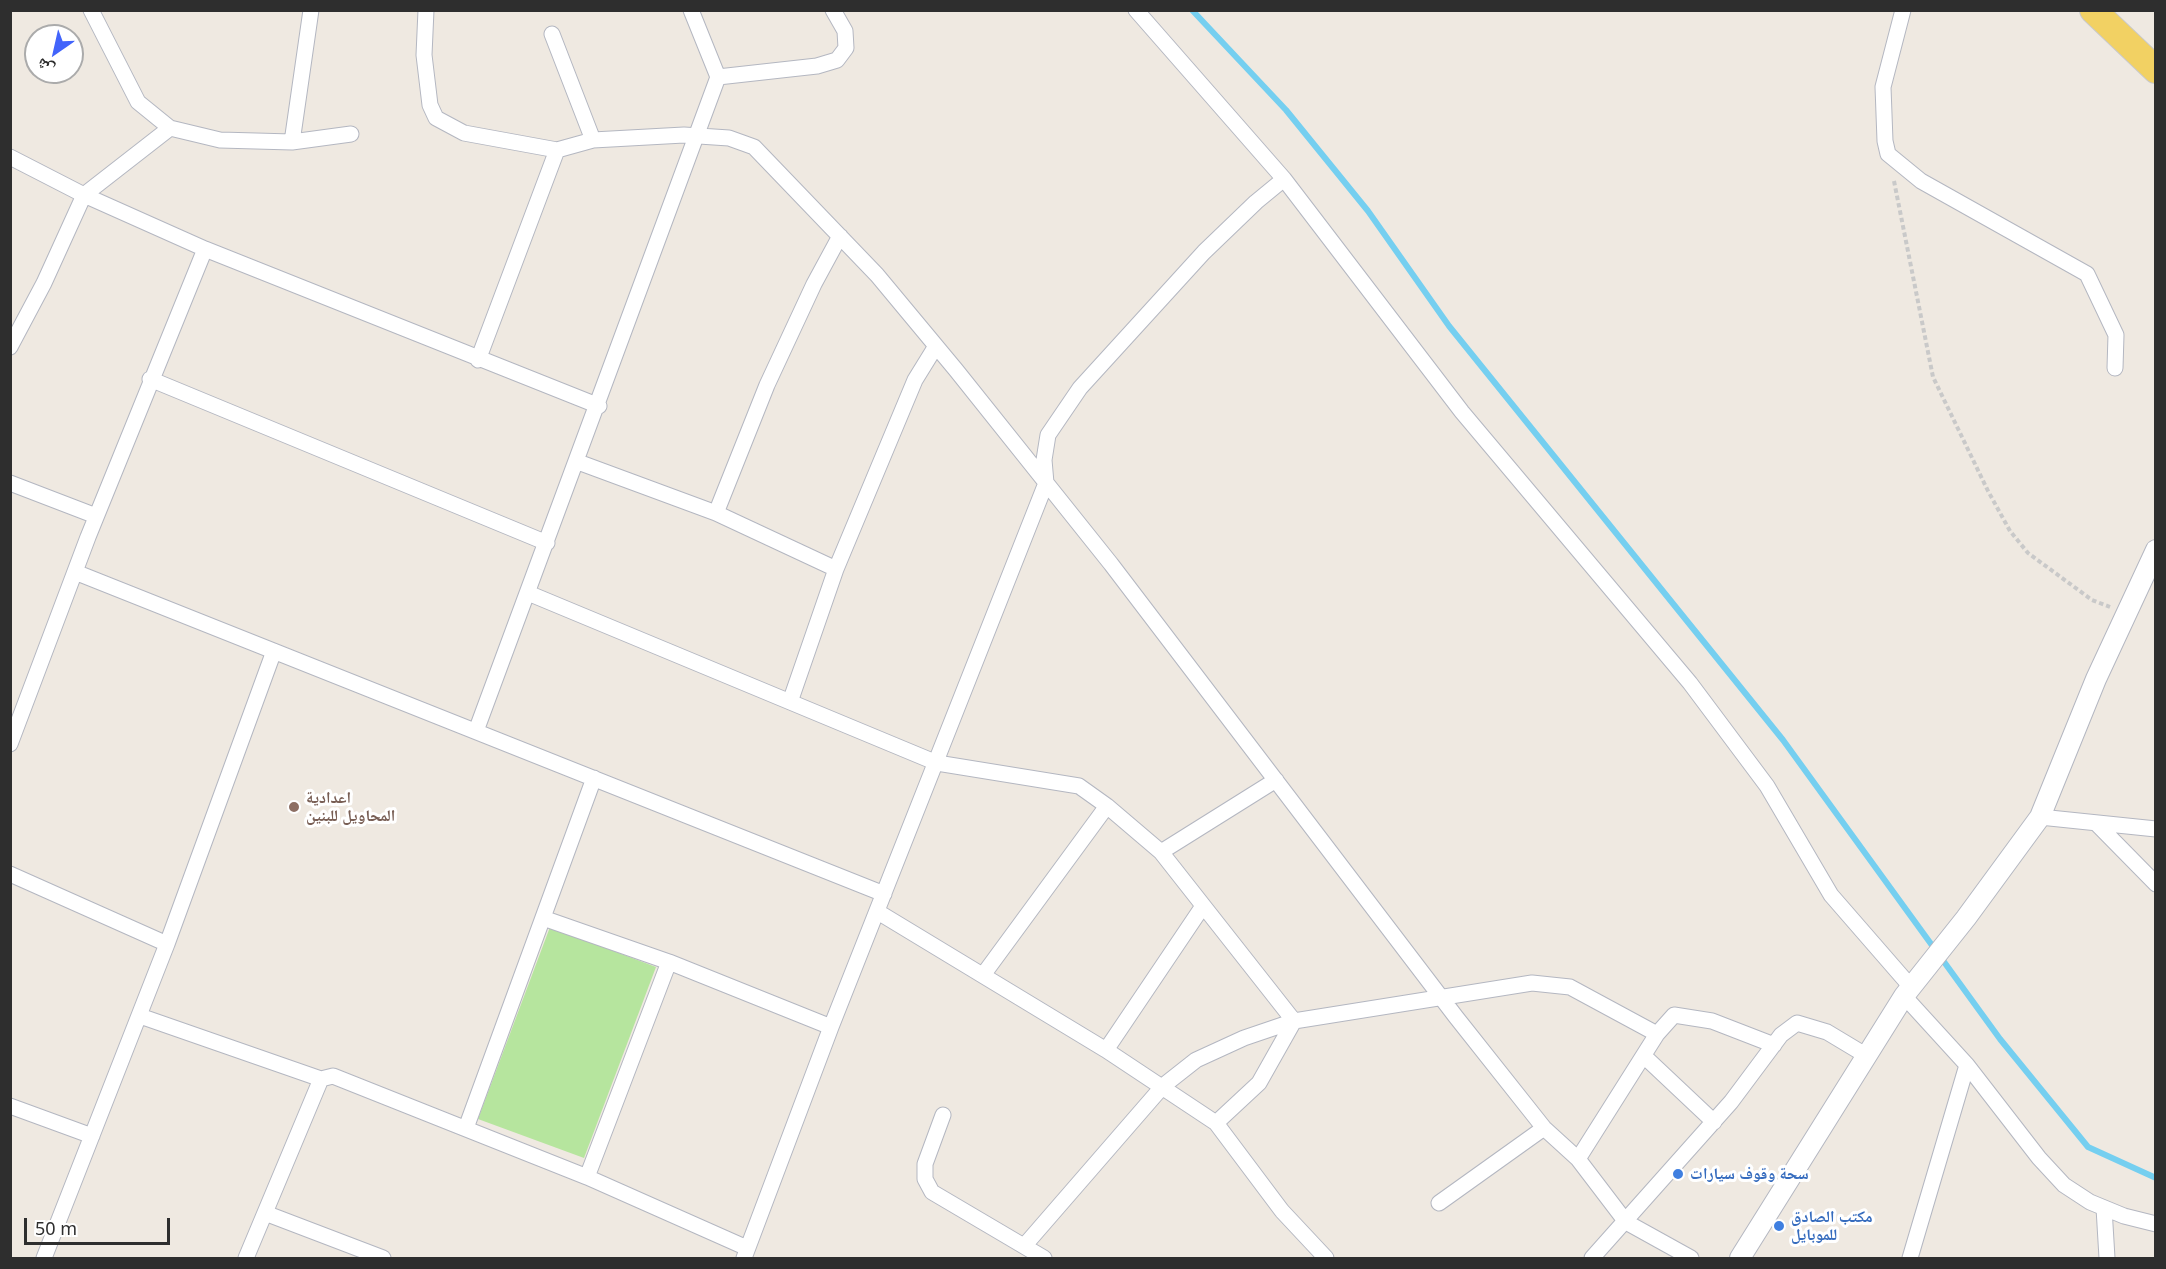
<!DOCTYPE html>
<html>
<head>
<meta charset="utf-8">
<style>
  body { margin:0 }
  #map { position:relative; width:2166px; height:1269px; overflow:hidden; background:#efe9e1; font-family:"Noto Sans","Noto Naskh Arabic",sans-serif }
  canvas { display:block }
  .frame { position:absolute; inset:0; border:12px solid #2e2e2e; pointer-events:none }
  .north { position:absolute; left:24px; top:24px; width:60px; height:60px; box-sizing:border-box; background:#fff; border:2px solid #ababab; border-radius:50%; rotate:214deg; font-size:16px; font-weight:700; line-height:24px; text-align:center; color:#2e2e2e }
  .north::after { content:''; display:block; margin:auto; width:21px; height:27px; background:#4264fb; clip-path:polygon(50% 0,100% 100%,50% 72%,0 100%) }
  .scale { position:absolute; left:24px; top:1218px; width:146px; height:27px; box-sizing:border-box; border:3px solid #2e2e2e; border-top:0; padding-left:8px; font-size:18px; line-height:21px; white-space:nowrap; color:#2e2e2e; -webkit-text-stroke:4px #fff; paint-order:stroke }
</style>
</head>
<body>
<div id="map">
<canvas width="2166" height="1269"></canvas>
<div class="frame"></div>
<div class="north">ش</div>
<div class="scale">50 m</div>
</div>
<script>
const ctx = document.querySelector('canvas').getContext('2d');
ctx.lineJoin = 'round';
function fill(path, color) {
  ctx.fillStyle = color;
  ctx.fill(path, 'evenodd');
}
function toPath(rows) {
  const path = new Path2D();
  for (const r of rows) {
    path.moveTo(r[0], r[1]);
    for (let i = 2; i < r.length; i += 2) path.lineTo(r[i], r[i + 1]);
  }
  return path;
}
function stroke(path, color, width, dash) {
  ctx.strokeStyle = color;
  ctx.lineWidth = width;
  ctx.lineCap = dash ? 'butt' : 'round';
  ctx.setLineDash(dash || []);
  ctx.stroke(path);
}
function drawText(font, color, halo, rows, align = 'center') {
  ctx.font = font + ' "Noto Sans","Noto Naskh Arabic",sans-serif';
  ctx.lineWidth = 6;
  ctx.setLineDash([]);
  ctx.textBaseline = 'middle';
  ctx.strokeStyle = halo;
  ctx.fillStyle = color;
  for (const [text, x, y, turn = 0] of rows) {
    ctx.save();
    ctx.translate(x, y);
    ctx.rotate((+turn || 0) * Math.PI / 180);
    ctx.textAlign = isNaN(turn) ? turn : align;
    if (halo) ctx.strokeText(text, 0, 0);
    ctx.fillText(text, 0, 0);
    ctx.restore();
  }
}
const green = toPath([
  [550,927,656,967,584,1158,478,1119]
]);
const stream = toPath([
  [1192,10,1286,110,1368,211,1449,326,1783,740,2000,1039,2088,1147,2156,1178]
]);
const path = toPath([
  [1894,181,1933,377,1988,491,2010,531,2028,553,2092,600,2110,607]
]);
const minor = toPath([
  [91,10,138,102,170,128,220,140,292,142,351,134],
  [426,10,424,55,430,105,436,118,464,133,557,150,593,140,684,135,729,138,754,147,877,275,956,370,1111,564,1456,1017,1544,1128,1578,1159,1626,1222,1691,1258],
  [1136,10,1284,179,1462,412,1690,683,1767,786,1831,895,1911,987],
  [1903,10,1883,87,1885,141,1888,154,1921,181,2087,274,2116,335,2115,368],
  [552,34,593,140],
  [718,77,817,66,837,60,846,48,845,31,833,10],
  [292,142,311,10],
  [10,157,84,195,205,249,599,406],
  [10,347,44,283,84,195,170,128],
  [478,360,557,150],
  [150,379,547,543],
  [578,462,716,513,836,569,790,702],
  [10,483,96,516],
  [716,513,767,385,814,284,840,236],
  [836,569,915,380,936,346],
  [75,572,884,894],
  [528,593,937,763,1079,786,1107,806,1161,852,1294,1021,1259,1083,1216,1123],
  [476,731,718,77,691,10],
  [10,744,88,537,205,249],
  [2040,817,2156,829],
  [2096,823,2156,884],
  [1161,852,1276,780],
  [10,874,167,944],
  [878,912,1106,1050,1216,1123,1282,1211,1326,1258],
  [543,918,669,962,831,1027],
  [983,975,1107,806],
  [1904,996,1967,1065,2039,1158,2064,1185,2090,1202,2124,1216,2156,1224],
  [140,1016,321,1079],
  [1106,1050,1203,906],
  [1645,1057,1714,1122],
  [10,1106,92,1136],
  [943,1115,925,1164,925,1179,932,1192,1044,1258],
  [466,1128,594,778],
  [1578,1159,1657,1034,1674,1015,1712,1021,1774,1045],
  [587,1177,669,962],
  [1439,1203,1544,1128],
  [2104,1208,2107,1258],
  [265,1213,383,1258],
  [1025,1245,1163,1086,1196,1060,1244,1038,1294,1021,1532,983,1570,987,1657,1034],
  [44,1258,167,944,274,651],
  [246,1258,321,1079,333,1076,587,1177,747,1248],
  [744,1258,831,1027,1046,483,1044,460,1048,435,1080,388,1204,252,1256,202,1284,179],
  [1592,1258,1731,1102,1781,1035,1797,1023,1827,1032,1867,1056],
  [1910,1258,1967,1065]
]);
const tertiary = toPath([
  [1740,1258,1904,996,1966,918,2040,817,2096,679,2156,550]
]);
const primary = toPath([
  [2093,10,2156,70]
]);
const markers = [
  [294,807,6,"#8d6e63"],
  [1678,1174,6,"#3f7fe0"],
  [1779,1226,6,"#3f7fe0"]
];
const educationNames = [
  ["اعدادية",306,798],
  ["المحاويل للبنين",306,816]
];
const shopNames = [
  ["سحة وقوف سيارات",1690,1174],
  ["مكتب الصادق",1791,1217],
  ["للموبايل",1791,1235]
];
fill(green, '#b6e59e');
stroke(stream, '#75cff0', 6);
stroke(minor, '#b4b7c1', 17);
stroke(tertiary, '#b4b7c1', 22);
stroke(primary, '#c9c9c9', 28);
stroke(path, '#c9c9c9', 4, [4.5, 3]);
stroke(minor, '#fff', 15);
stroke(tertiary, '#fff', 20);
stroke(primary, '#f2d163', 26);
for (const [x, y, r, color] of markers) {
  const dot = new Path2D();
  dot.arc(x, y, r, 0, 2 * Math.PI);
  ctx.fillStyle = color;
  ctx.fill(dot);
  stroke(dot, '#fff', 2);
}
drawText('bold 16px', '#785e54', '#fff', educationNames, 'left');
drawText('bold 16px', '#366cbe', '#fff', shopNames, 'left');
</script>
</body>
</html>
